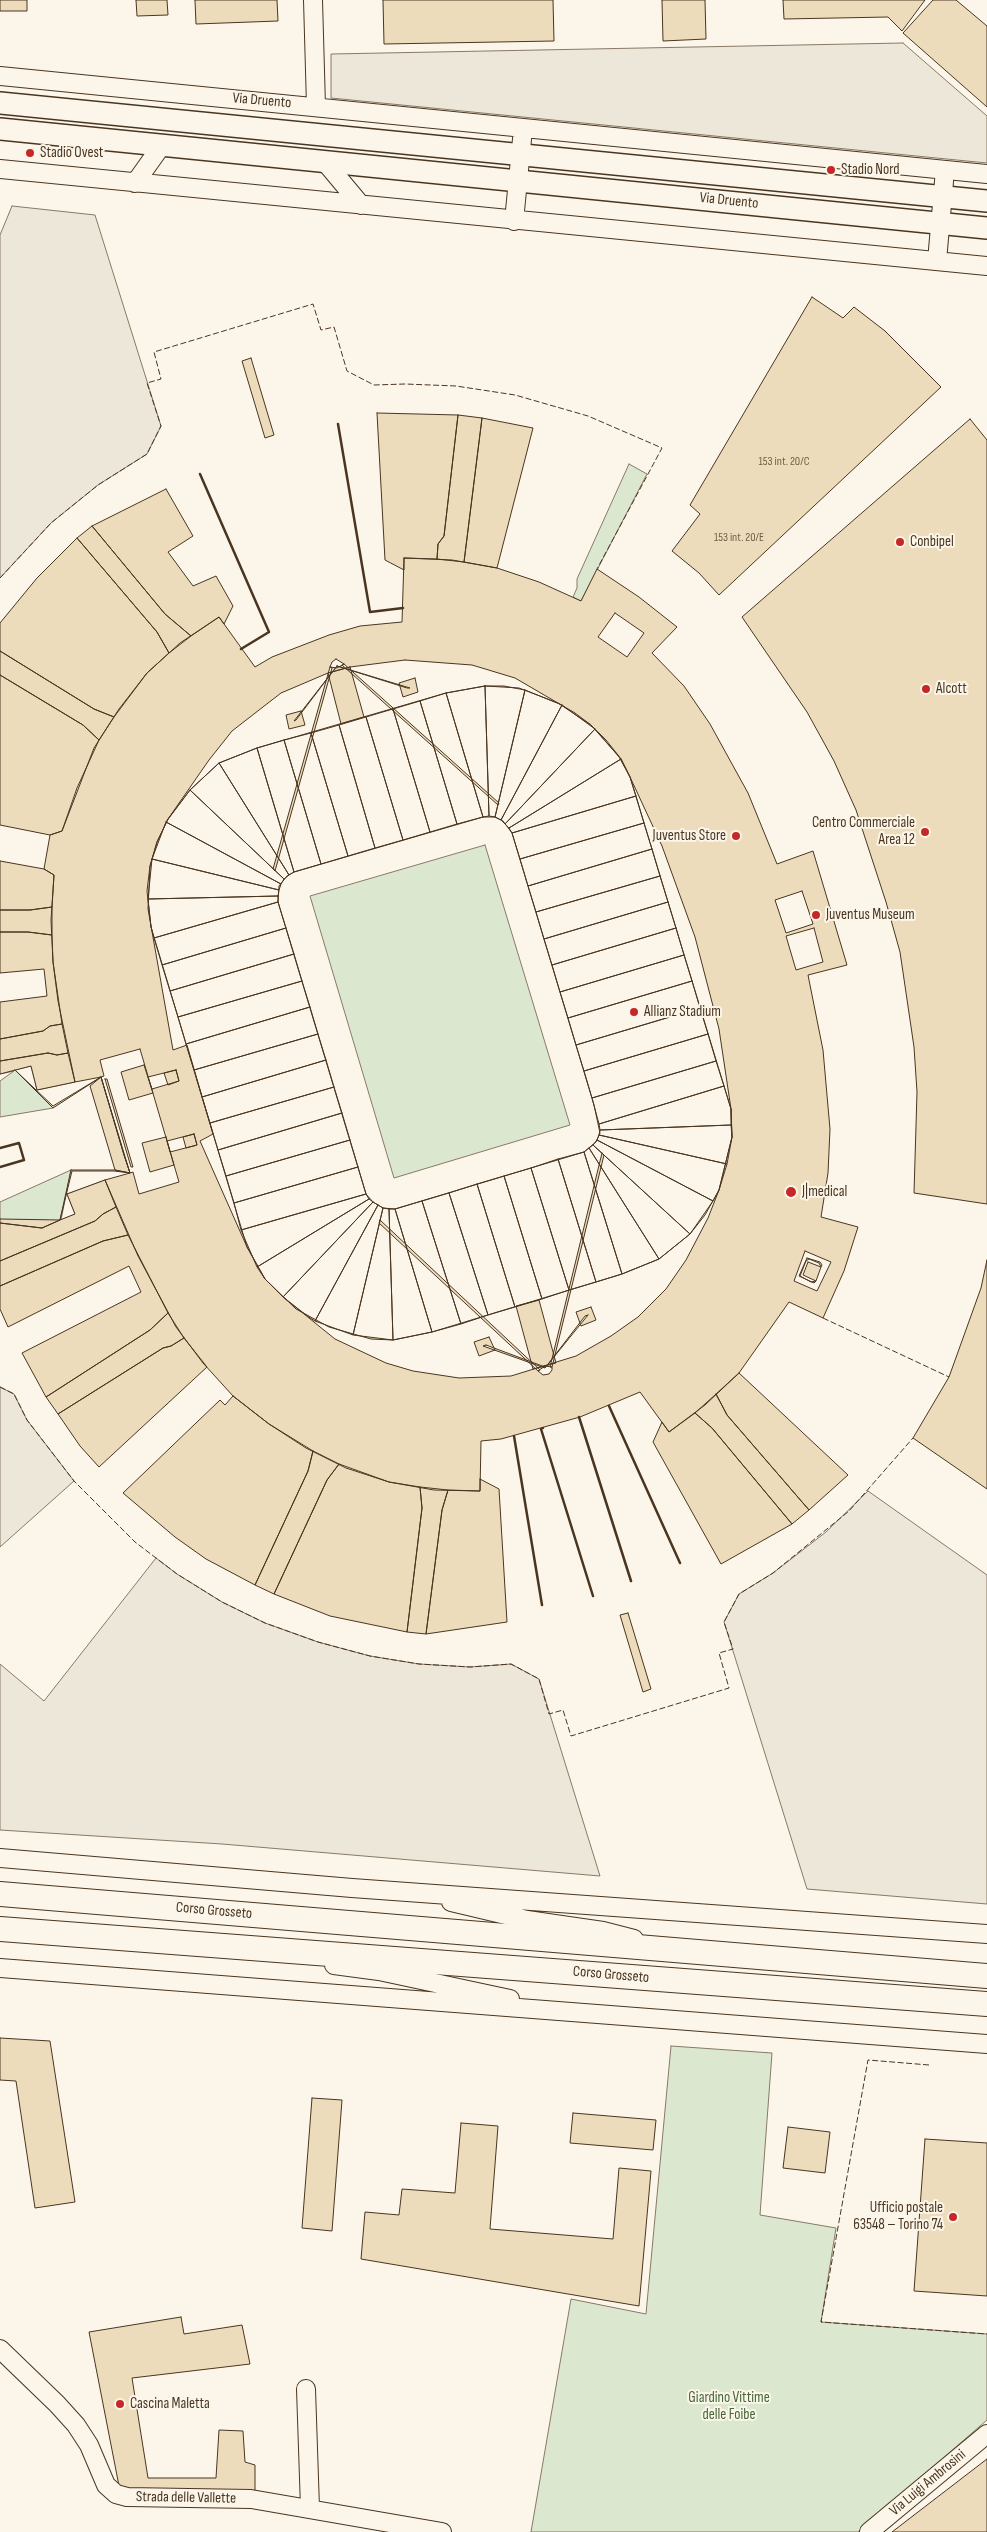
<!DOCTYPE html>
<html>
<head>
<meta charset="utf-8">
<style>
  body { margin:0 }
  canvas { display:block; background:#fbf6e9 }
</style>
</head>
<body>
<canvas width="987" height="2532"></canvas>
<script>
const ctx = document.querySelector('canvas').getContext('2d');
ctx.lineJoin = 'round';
function fill(path, color) {
  ctx.fillStyle = color;
  ctx.fill(path, 'evenodd');
}
function toPath(rows) {
  const path = new Path2D();
  for (const r of rows) {
    path.moveTo(r[0], r[1]);
    for (let i = 2; i < r.length; i += 2) path.lineTo(r[i], r[i + 1]);
  }
  return path;
}
function stroke(path, color, width, dash) {
  ctx.strokeStyle = color;
  ctx.lineWidth = width;
  ctx.lineCap = dash ? 'butt' : 'round';
  ctx.setLineDash(dash || []);
  ctx.stroke(path);
}
function drawText(font, color, halo, rows, align = 'center') {
  ctx.font = font + ' "Sofia Sans Condensed",sans-serif';
  ctx.lineWidth = 4;
  ctx.setLineDash([]);
  ctx.textBaseline = 'middle';
  ctx.strokeStyle = halo;
  ctx.fillStyle = color;
  for (const [text, x, y, turn = 0] of rows) {
    ctx.save();
    ctx.translate(x, y);
    ctx.rotate((+turn || 0) * Math.PI / 180);
    ctx.textAlign = isNaN(turn) ? turn : align;
    if (halo) ctx.strokeText(text, 0, 0);
    ctx.fillText(text, 0, 0);
    ctx.restore();
  }
}
const green = toPath([
  [629,464,647,474,581,601,573,597,577,588,577,579,629,464],
  [485,845,570,1125,394,1178,310,896,485,845],
  [68,1053,75,1082,37,1090,31,1066,15,1070,53,1108,0,1117,0,1081,14,1071,0,1074,0,1061,68,1053],
  [71,1170,61,1220,75,1214,67,1194,105,1180,116,1207,103,1214,95,1221,0,1220,0,1202,71,1170],
  [671,2046,772,2053,760,2215,836,2228,821,2322,987,2334,987,2420,858,2532,531,2532,571,2299,646,2314,671,2046]
]);
const parking = toPath([
  [903,43,987,116,987,163,331,98,331,54,903,43],
  [12,206,95,215,161,426,147,454,98,485,51,523,0,578,0,235,12,206],
  [0,1387,14,1394,27,1420,74,1481,0,1547,0,1387],
  [868,1491,987,1575,987,1904,807,1889,724,1622,739,1594,773,1573,826,1532,868,1491],
  [156,1558,177,1574,222,1602,265,1623,318,1642,370,1656,419,1664,470,1667,511,1664,539,1679,600,1876,222,1844,0,1830,0,1664,44,1701,156,1558]
]);
const building = toPath([
  [0,0,27,0,27,11,0,11,0,0],
  [136,0,167,0,168,15,137,16,136,0],
  [195,0,277,0,278,21,196,24,195,0],
  [383,0,553,0,554,41,384,44,383,0],
  [662,0,705,0,706,39,663,41,662,0],
  [783,0,925,0,902,31,888,17,784,19,783,0],
  [933,0,956,0,987,26,987,107,903,33,933,0],
  [812,297,843,318,854,307,885,331,941,387,719,595,699,573,672,551,700,514,690,505,812,297],
  [251,358,274,435,265,438,242,361,251,358],
  [377,413,458,415,444,536,438,544,437,559,404,558,404,570,385,560,377,413],
  [458,415,482,418,464,562,437,559,438,544,444,536,458,415],
  [482,418,533,428,497,568,464,562,482,418],
  [970,419,987,440,987,1204,914,1193,917,1092,914,1047,900,952,886,902,856,810,834,761,807,712,742,617,970,419],
  [166,489,193,536,168,552,193,586,216,576,233,606,224,624,219,617,191,636,165,614,92,526,166,489],
  [92,526,165,614,191,636,169,653,157,632,77,538,92,526],
  [77,538,157,632,169,653,147,673,114,717,94,709,0,651,0,623,37,578,77,538],
  [404,558,452,560,497,568,539,582,581,601,597,569,639,597,677,627,652,653,684,686,710,724,748,793,777,864,813,851,847,965,808,975,823,1050,830,1129,828,1173,821,1217,858,1227,844,1271,823,1318,789,1302,739,1373,705,1405,669,1432,640,1392,580,1417,501,1439,481,1441,480,1491,434,1490,389,1482,346,1468,306,1448,269,1424,233,1396,203,1363,176,1327,138,1256,105,1180,130,1173,101,1077,75,1082,58,1001,53,962,51,920,54,875,44,869,50,835,62,831,94,748,119,709,147,673,180,643,219,617,255,667,272,657,329,635,360,626,402,622,404,558],
  [405,660,472,665,515,678,575,713,591,725,606,740,618,755,630,777,662,846,695,937,719,1029,731,1109,732,1137,719,1190,708,1218,686,1260,666,1289,638,1317,611,1336,576,1356,511,1376,459,1378,413,1371,386,1363,335,1339,283,1297,265,1279,247,1247,200,1141,213,1134,187,1045,173,1050,148,909,150,866,157,842,168,819,209,760,232,731,281,693,328,673,350,667,405,660],
  [615,613,644,633,627,657,598,637,615,613],
  [0,651,94,709,114,717,99,740,83,725,0,675,0,651],
  [336,659,344,664,337,668,330,667,332,662,336,659],
  [344,664,499,803,498,805,342,665,344,664],
  [337,666,410,688,407,688,337,666],
  [337,666,296,720,294,721,337,666],
  [330,667,332,668,275,871,273,869,330,667],
  [350,667,364,717,341,724,328,673,350,667],
  [0,675,83,725,99,740,77,788,62,831,50,835,0,825,0,675],
  [415,678,418,692,403,697,399,683,415,678],
  [485,686,519,688,558,703,591,725,621,759,630,777,731,1109,732,1137,719,1190,705,1215,690,1234,659,1259,622,1274,432,1332,393,1340,371,1339,329,1327,296,1309,265,1279,247,1247,151,927,147,891,150,866,157,842,168,819,190,790,219,763,257,748,446,693,485,686],
  [483,817,495,817,503,821,512,833,594,1105,600,1133,596,1142,584,1152,395,1209,383,1208,373,1202,366,1194,278,902,279,886,287,876,294,872,483,817],
  [485,686,489,816,483,817,446,693,485,686],
  [485,686,504,686,525,690,495,817,489,816,485,686],
  [525,690,562,705,501,820,495,817,525,690],
  [446,693,483,817,457,824,420,701,446,693],
  [420,701,457,824,430,832,393,709,420,701],
  [562,705,595,729,505,824,501,820,562,705],
  [393,709,430,832,403,840,366,717,393,709],
  [301,711,305,725,289,729,286,715,301,711],
  [366,717,403,840,375,848,339,725,366,717],
  [339,725,375,848,348,856,311,733,339,725],
  [595,729,621,759,509,828,505,824,595,729],
  [311,733,348,856,321,864,284,740,311,733],
  [284,740,321,864,294,872,257,748,284,740],
  [257,748,294,872,289,875,219,763,257,748],
  [621,759,630,777,636,796,512,833,509,828,621,759],
  [219,763,289,875,284,879,190,790,219,763],
  [190,790,284,879,281,884,166,822,190,790],
  [636,796,644,823,520,859,512,833,636,796],
  [166,822,281,884,279,890,152,859,166,822],
  [644,823,652,849,528,886,520,859,644,823],
  [652,849,660,876,536,912,528,886,652,849],
  [152,859,279,890,278,896,148,899,152,859],
  [0,861,44,869,54,875,52,907,30,910,0,910,0,861],
  [660,876,668,902,544,939,536,912,660,876],
  [802,891,813,924,786,933,775,900,802,891],
  [278,896,278,902,154,938,151,927,148,899,278,896],
  [278,902,286,928,162,965,154,938,278,902],
  [668,902,676,928,552,965,544,939,668,902],
  [52,907,52,935,28,932,0,932,0,910,30,910,52,907],
  [286,928,294,954,170,991,162,965,286,928],
  [676,928,684,955,560,992,552,965,676,928],
  [814,928,823,962,796,970,786,936,814,928],
  [0,932,28,932,52,935,53,962,62,1024,50,1026,43,1031,0,1039,0,1002,47,996,44,969,0,973,0,932],
  [294,954,302,981,178,1017,170,991,294,954],
  [684,955,692,981,568,1018,560,992,684,955],
  [302,981,310,1007,186,1044,178,1017,302,981],
  [692,981,700,1008,576,1045,568,1018,692,981],
  [310,1007,318,1034,194,1070,186,1044,310,1007],
  [700,1008,708,1034,584,1071,576,1045,700,1008],
  [62,1024,68,1053,57,1055,48,1053,0,1061,0,1039,43,1031,50,1026,62,1024],
  [318,1034,326,1060,202,1097,194,1070,318,1034],
  [708,1034,716,1061,592,1098,584,1071,708,1034],
  [140,1049,179,1182,139,1194,133,1172,130,1173,124,1155,101,1077,104,1076,100,1060,140,1049],
  [48,1053,57,1055,68,1053,75,1082,37,1090,31,1066,0,1074,0,1061,48,1053],
  [326,1060,334,1087,210,1123,202,1097,326,1060],
  [716,1061,724,1086,599,1124,592,1098,716,1061],
  [144,1065,153,1093,129,1100,121,1072,144,1065],
  [15,1070,53,1106,101,1077,53,1108,15,1070],
  [176,1070,179,1081,152,1089,148,1077,176,1070],
  [176,1070,179,1081,168,1085,164,1073,176,1070],
  [101,1077,124,1155,130,1173,115,1170,90,1086,101,1077],
  [105,1079,107,1079,133,1167,131,1167,105,1079],
  [724,1086,731,1109,731,1125,600,1130,599,1124,724,1086],
  [334,1087,342,1113,218,1150,210,1123,334,1087],
  [342,1113,350,1140,226,1176,218,1150,342,1113],
  [731,1125,732,1137,727,1164,599,1135,600,1130,731,1125],
  [194,1134,197,1145,170,1152,167,1141,194,1134],
  [194,1134,197,1145,186,1148,183,1137,194,1134],
  [599,1135,727,1164,719,1190,713,1201,597,1140,599,1135],
  [166,1137,174,1165,150,1172,142,1143,166,1137],
  [350,1140,358,1167,234,1203,226,1176,350,1140],
  [597,1140,713,1201,690,1234,593,1145,597,1140],
  [593,1145,690,1234,659,1259,589,1148,593,1145],
  [589,1148,659,1259,622,1274,584,1152,589,1148],
  [584,1152,622,1274,596,1282,558,1159,584,1152],
  [602,1153,604,1155,552,1367,550,1367,602,1153],
  [558,1159,596,1282,569,1290,531,1168,558,1159],
  [358,1167,366,1194,241,1230,234,1203,358,1167],
  [531,1168,569,1290,542,1299,504,1176,531,1168],
  [71,1170,115,1170,130,1173,114,1171,72,1171,60,1220,71,1170],
  [504,1176,542,1299,515,1307,477,1184,504,1176],
  [105,1180,116,1207,103,1214,95,1221,0,1261,0,1223,42,1228,60,1220,75,1214,67,1194,105,1180],
  [477,1184,515,1307,488,1315,449,1193,477,1184],
  [449,1193,488,1315,461,1324,422,1201,449,1193],
  [366,1194,369,1199,257,1267,241,1230,366,1194],
  [369,1199,373,1202,283,1297,265,1279,257,1267,369,1199],
  [422,1201,461,1324,432,1332,395,1209,422,1201],
  [373,1202,378,1205,315,1321,310,1318,283,1297,373,1202],
  [378,1205,383,1208,353,1335,315,1321,378,1205],
  [116,1207,128,1235,103,1241,0,1286,0,1261,95,1221,103,1214,116,1207],
  [383,1208,389,1209,393,1340,353,1335,383,1208],
  [389,1209,395,1209,432,1332,393,1340,389,1209],
  [0,1219,60,1220,42,1228,0,1223,0,1219],
  [380,1220,540,1370,538,1371,379,1223,380,1220],
  [128,1235,168,1313,150,1330,46,1397,22,1353,141,1292,129,1266,8,1327,0,1309,0,1286,103,1241,128,1235],
  [805,1251,831,1262,817,1291,794,1281,805,1251],
  [807,1258,820,1262,822,1265,821,1267,819,1263,809,1259,806,1261,800,1276,811,1282,816,1281,814,1283,799,1276,807,1258],
  [987,1260,987,1489,913,1438,949,1377,981,1288,987,1260],
  [808,1262,821,1267,816,1281,803,1275,808,1262],
  [539,1300,556,1363,533,1369,516,1306,539,1300],
  [591,1307,596,1320,581,1326,576,1312,591,1307],
  [168,1313,184,1338,171,1346,163,1348,58,1414,46,1397,150,1330,168,1313],
  [588,1315,545,1368,585,1316,588,1315],
  [489,1337,495,1350,479,1356,474,1342,489,1337],
  [184,1338,207,1367,99,1467,80,1446,58,1414,163,1348,171,1346,184,1338],
  [486,1345,545,1367,545,1368,483,1346,486,1345],
  [545,1366,552,1367,552,1370,549,1374,543,1375,538,1371,545,1366],
  [739,1373,848,1475,809,1510,727,1415,716,1394,739,1373],
  [716,1394,727,1415,809,1510,792,1524,712,1428,695,1413,716,1394],
  [233,1396,269,1424,313,1451,308,1471,255,1585,206,1559,175,1537,123,1493,220,1400,225,1405,233,1396],
  [695,1413,712,1428,792,1524,721,1564,653,1442,662,1422,669,1432,695,1413],
  [313,1451,339,1464,327,1480,274,1594,255,1585,308,1471,313,1451],
  [339,1464,389,1482,420,1487,422,1508,407,1632,330,1616,274,1594,327,1480,339,1464],
  [480,1479,499,1489,507,1622,426,1634,442,1510,448,1490,480,1491,480,1479],
  [420,1487,448,1490,442,1510,426,1634,407,1632,422,1508,420,1487],
  [628,1613,651,1689,643,1692,620,1615,628,1613],
  [0,2038,50,2041,75,2202,35,2208,16,2081,0,2080,0,2038],
  [312,2098,342,2100,332,2231,302,2228,312,2098],
  [573,2113,656,2120,653,2150,570,2143,573,2113],
  [461,2123,498,2126,490,2229,613,2239,619,2168,651,2171,639,2306,361,2259,365,2212,399,2215,402,2189,455,2193,461,2123],
  [788,2127,830,2132,825,2173,783,2168,788,2127],
  [925,2139,987,2143,987,2296,914,2291,925,2139],
  [181,2317,184,2334,242,2325,250,2364,132,2378,148,2478,216,2478,219,2430,243,2431,245,2462,255,2465,255,2493,120,2491,89,2332,181,2317],
  [987,2459,987,2532,892,2532,987,2459]
]);
const minor = toPath([
  [313,0,316,106],
  [0,76,987,174],
  [325,162,361,205],
  [0,169,987,266],
  [135,183,162,145],
  [514,221,523,129],
  [937,261,945,170],
  [0,1858,352,1888,987,1934],
  [451,1902,527,1920,603,1931,634,1939],
  [334,1965,379,1971,510,1999],
  [0,1968,987,2044],
  [0,2349,57,2404,76,2425,89,2445,106,2485,116,2494,127,2497,251,2499,442,2532],
  [306,2389,310,2508],
  [869,2532,987,2434]
]);
const tertiary = toPath([
  [0,103,987,201],
  [0,129,987,228]
]);
const secondary = toPath([
  [0,1894,987,1976],
  [0,1929,987,2004]
]);
const fence = toPath([
  [0,578,51,523,98,485,147,454,161,426,147,383,161,379,154,352,313,304,321,330,334,327,347,371,374,385,405,384,456,386,515,395,588,416,662,448,597,569],
  [823,1318,949,1377],
  [0,1387,14,1394,27,1420,74,1481,135,1542,177,1574,222,1602,265,1623,318,1642,370,1656,419,1664,470,1667,511,1664,539,1679,549,1714,563,1710,571,1736,729,1688,719,1653,733,1649,724,1622,739,1594,773,1573,849,1511,913,1438],
  [929,2065,868,2060,821,2322,987,2334]
]);
const wall = toPath([
  [338,424,370,612,403,608],
  [200,474,269,632,241,649],
  [0,1148,19,1143,24,1160,0,1167],
  [609,1406,680,1563],
  [579,1417,631,1581],
  [543,1428,541,1429,593,1596],
  [514,1436,542,1605]
]);
const markers = [
  [30,153,5,"#c62828"],
  [831,170,5,"#c62828"],
  [900,542,5,"#c62828"],
  [926,689,5,"#c62828"],
  [925,832,5,"#c62828"],
  [736,836,5,"#c62828"],
  [816,915,5,"#c62828"],
  [634,1012,5,"#c62828"],
  [791,1192,6,"#c62828"],
  [953,2217,5,"#c62828"],
  [120,2404,5,"#c62828"]
];
const numberNames = [
  ["153 int. 20/C",784,462],
  ["153 int. 20/E",739,538]
];
const streetNames = [
  ["Via Druento",262,101,5],
  ["Via Druento",729,201,6],
  ["Corso Grosseto",214,1911,5],
  ["Corso Grosseto",611,1975,5],
  ["Via Luigi Ambrosini",928,2483,-40],
  ["Strada delle Vallette",186,2498,1]
];
const poiNames = [
  ["Stadio Ovest",40,153],
  ["Stadio Nord",841,170],
  ["Conbipel",910,542],
  ["Alcott",936,689],
  ["Centro Commerciale",915,823,"right"],
  ["Area 12",915,840,"right"],
  ["Juventus Store",726,836,"right"],
  ["Juventus Museum",826,915],
  ["Allianz Stadium",644,1012],
  ["J|medical",802,1192],
  ["Ufficio postale",943,2208,"right"],
  ["63548 – Torino 74",943,2225,"right"],
  ["Cascina Maletta",130,2404]
];
const parkNames = [
  ["Giardino Vittime",729,2398],
  ["delle Foibe",729,2415]
];
fill(green, '#dce7d0');
stroke(green, '#887966', 1);
fill(parking, '#ede7d9');
stroke(parking, '#887966', 1);
fill(building, '#ecdcbc');
stroke(building, '#4a3520', 1);
stroke(minor, '#4a3520', 20);
stroke(tertiary, '#4a3520', 24);
stroke(secondary, '#4a3520', 26);
stroke(minor, '#fbf6e9', 18);
stroke(tertiary, '#fbf6e9', 21);
stroke(secondary, '#fbf6e9', 24);
stroke(fence, '#4a3520', 1, [6, 2.5]);
stroke(wall, '#4a3520', 2.5);
for (const [x, y, r, color] of markers) {
  const dot = new Path2D();
  dot.arc(x, y, r, 0, 2 * Math.PI);
  ctx.fillStyle = color;
  ctx.fill(dot);
  stroke(dot, '#fbf6e9', 2);
}
drawText('12px', '#725f47', null, numberNames);
drawText('15px', '#4a3520', '#fbf6e9', streetNames);
drawText('15px', '#4a3520', '#fbf6e9', poiNames, 'left');
drawText('15px', '#436837', '#fbf6e9', parkNames);
</script>
</body>
</html>
